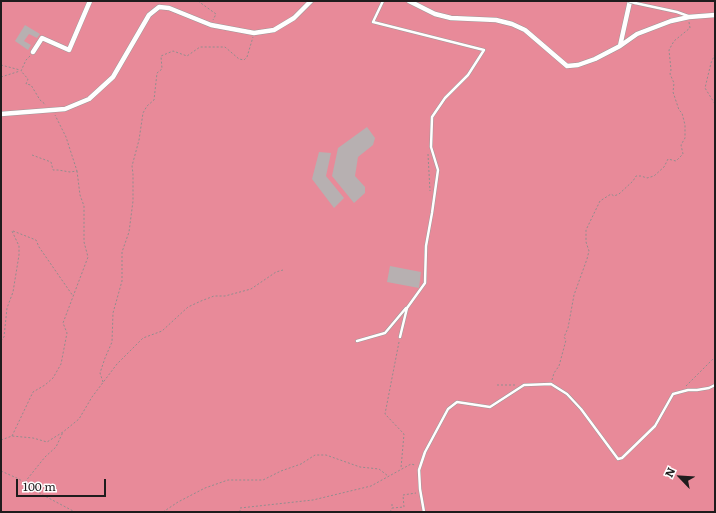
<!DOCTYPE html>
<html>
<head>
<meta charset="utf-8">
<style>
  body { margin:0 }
  #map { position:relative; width:716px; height:513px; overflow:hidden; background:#f5eeef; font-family:Literata,serif }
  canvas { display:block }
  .frame { position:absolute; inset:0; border:2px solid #1f1c1d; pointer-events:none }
  .north { position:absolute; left:660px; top:457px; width:40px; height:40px; -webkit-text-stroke:3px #fff; paint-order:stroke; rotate:295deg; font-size:11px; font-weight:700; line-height:16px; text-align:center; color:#1f1c1d }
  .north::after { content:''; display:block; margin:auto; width:14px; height:18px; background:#1f1c1d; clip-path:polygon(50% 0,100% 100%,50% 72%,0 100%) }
  .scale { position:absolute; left:16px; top:479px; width:90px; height:18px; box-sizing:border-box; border:2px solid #1f1c1d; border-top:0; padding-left:5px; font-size:12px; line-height:14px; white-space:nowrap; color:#1f1c1d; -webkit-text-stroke:3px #fff; paint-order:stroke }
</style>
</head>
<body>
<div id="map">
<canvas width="716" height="513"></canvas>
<div class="frame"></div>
<div class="north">N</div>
<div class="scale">100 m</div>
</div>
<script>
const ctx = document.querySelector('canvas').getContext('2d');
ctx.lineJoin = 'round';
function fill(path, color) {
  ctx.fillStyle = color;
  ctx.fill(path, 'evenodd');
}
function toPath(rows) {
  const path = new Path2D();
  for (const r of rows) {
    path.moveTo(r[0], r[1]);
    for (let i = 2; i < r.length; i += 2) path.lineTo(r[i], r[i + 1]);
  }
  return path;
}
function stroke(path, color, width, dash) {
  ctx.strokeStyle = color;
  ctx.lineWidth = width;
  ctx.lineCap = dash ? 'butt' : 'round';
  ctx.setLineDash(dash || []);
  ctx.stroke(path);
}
const forest = toPath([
  [1,1,715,1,715,512,1,512]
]);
const building = toPath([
  [25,25,40,34,37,38,29,34,24,41,31,45,28,50,15,41],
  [367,127,375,138,373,145,358,157,355,176,365,187,365,193,354,203,332,176,338,148],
  [319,152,331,153,326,176,344,198,334,208,312,179],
  [390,266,421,272,419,288,387,282]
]);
const path = toPath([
  [198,1,216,14,213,20],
  [1,6,2,1],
  [715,54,711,63,705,88,715,104],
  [30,56,26,60,21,71,28,79,26,84,31,85,40,100,46,105],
  [1,65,20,70],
  [1,77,20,71],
  [428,154,430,191],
  [32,155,51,162,53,170,58,170,70,172,77,171,66,137,55,115],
  [13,231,36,240,39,247,73,296],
  [1,341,4,337,7,308,13,292,19,255,19,246,12,231],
  [399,342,385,414,404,434,401,468],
  [552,380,554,373,559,366,566,340,564,337,568,328,574,295,587,259,589,251,586,242,586,230,600,201,611,194,614,196,619,194,633,181,636,176,641,176,647,178,654,176,664,167,668,159,676,161,683,154,681,145,685,138,685,125,682,113,679,110,673,92,674,83,670,74,671,70,669,50,674,41,690,28,689,22],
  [103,382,100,373,105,358,112,342,113,313,122,281,122,252,129,232,133,201,133,174,132,166,139,140,143,113,147,106,154,100,157,73,162,69,161,56,173,51,187,56,200,47,225,47,239,59,244,60,247,57,253,37],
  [497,385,515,385],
  [686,386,715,357],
  [12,436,33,392,45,385,53,378,61,364,67,333,63,323,88,257,84,242,84,206,80,195,77,171],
  [1,440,12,436,33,438,47,442,63,432,79,419,92,397,117,364,143,338,162,331,188,307,201,301,214,296,225,296,251,289,276,272,283,270],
  [1,471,19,479,41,494,75,512],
  [25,482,45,457,56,447,63,432],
  [392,504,392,508,404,507,403,495,416,493],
  [163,512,178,502,205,488,228,480,263,480,281,471,301,464,315,455,326,455,360,467,379,469,388,476],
  [240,512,240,508,313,500,371,486,411,464,415,465],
  [390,512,392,508]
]);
const lane = toPath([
  [383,1,373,22,484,50,468,75,445,98,432,117,431,147,438,170,432,213,426,246,425,283,407,308,400,337],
  [635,3,677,12,688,16],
  [357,341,385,333,406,308],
  [424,512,420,489,419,470,425,452,448,409,457,402,490,407,524,385,551,384,567,394,581,409,618,459,622,458,655,426,673,394,688,390,697,390,709,388,715,385]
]);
const street = toPath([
  [409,1,435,14,451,18,496,20,512,24,525,30,567,66,578,65,595,59,620,46,637,34,671,21,689,17,715,15],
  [620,46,630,1],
  [33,52,42,38,69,50,90,1],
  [1,114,65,109,89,99,113,77,149,15,159,7,169,8,211,25,254,33,274,30,294,18,311,1]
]);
const laneBridge = toPath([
  [628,1,635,3]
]);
fill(forest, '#e88a99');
fill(building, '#b7b0b1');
stroke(lane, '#9e9899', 3.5);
stroke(street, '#9e9899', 5.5);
stroke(path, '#928d8e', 1, [2, 2]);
stroke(lane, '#fff', 2.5);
stroke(street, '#fff', 4.5);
stroke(laneBridge, '#9e9899', 3.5, []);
stroke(laneBridge, '#fff', 2.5);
</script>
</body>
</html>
